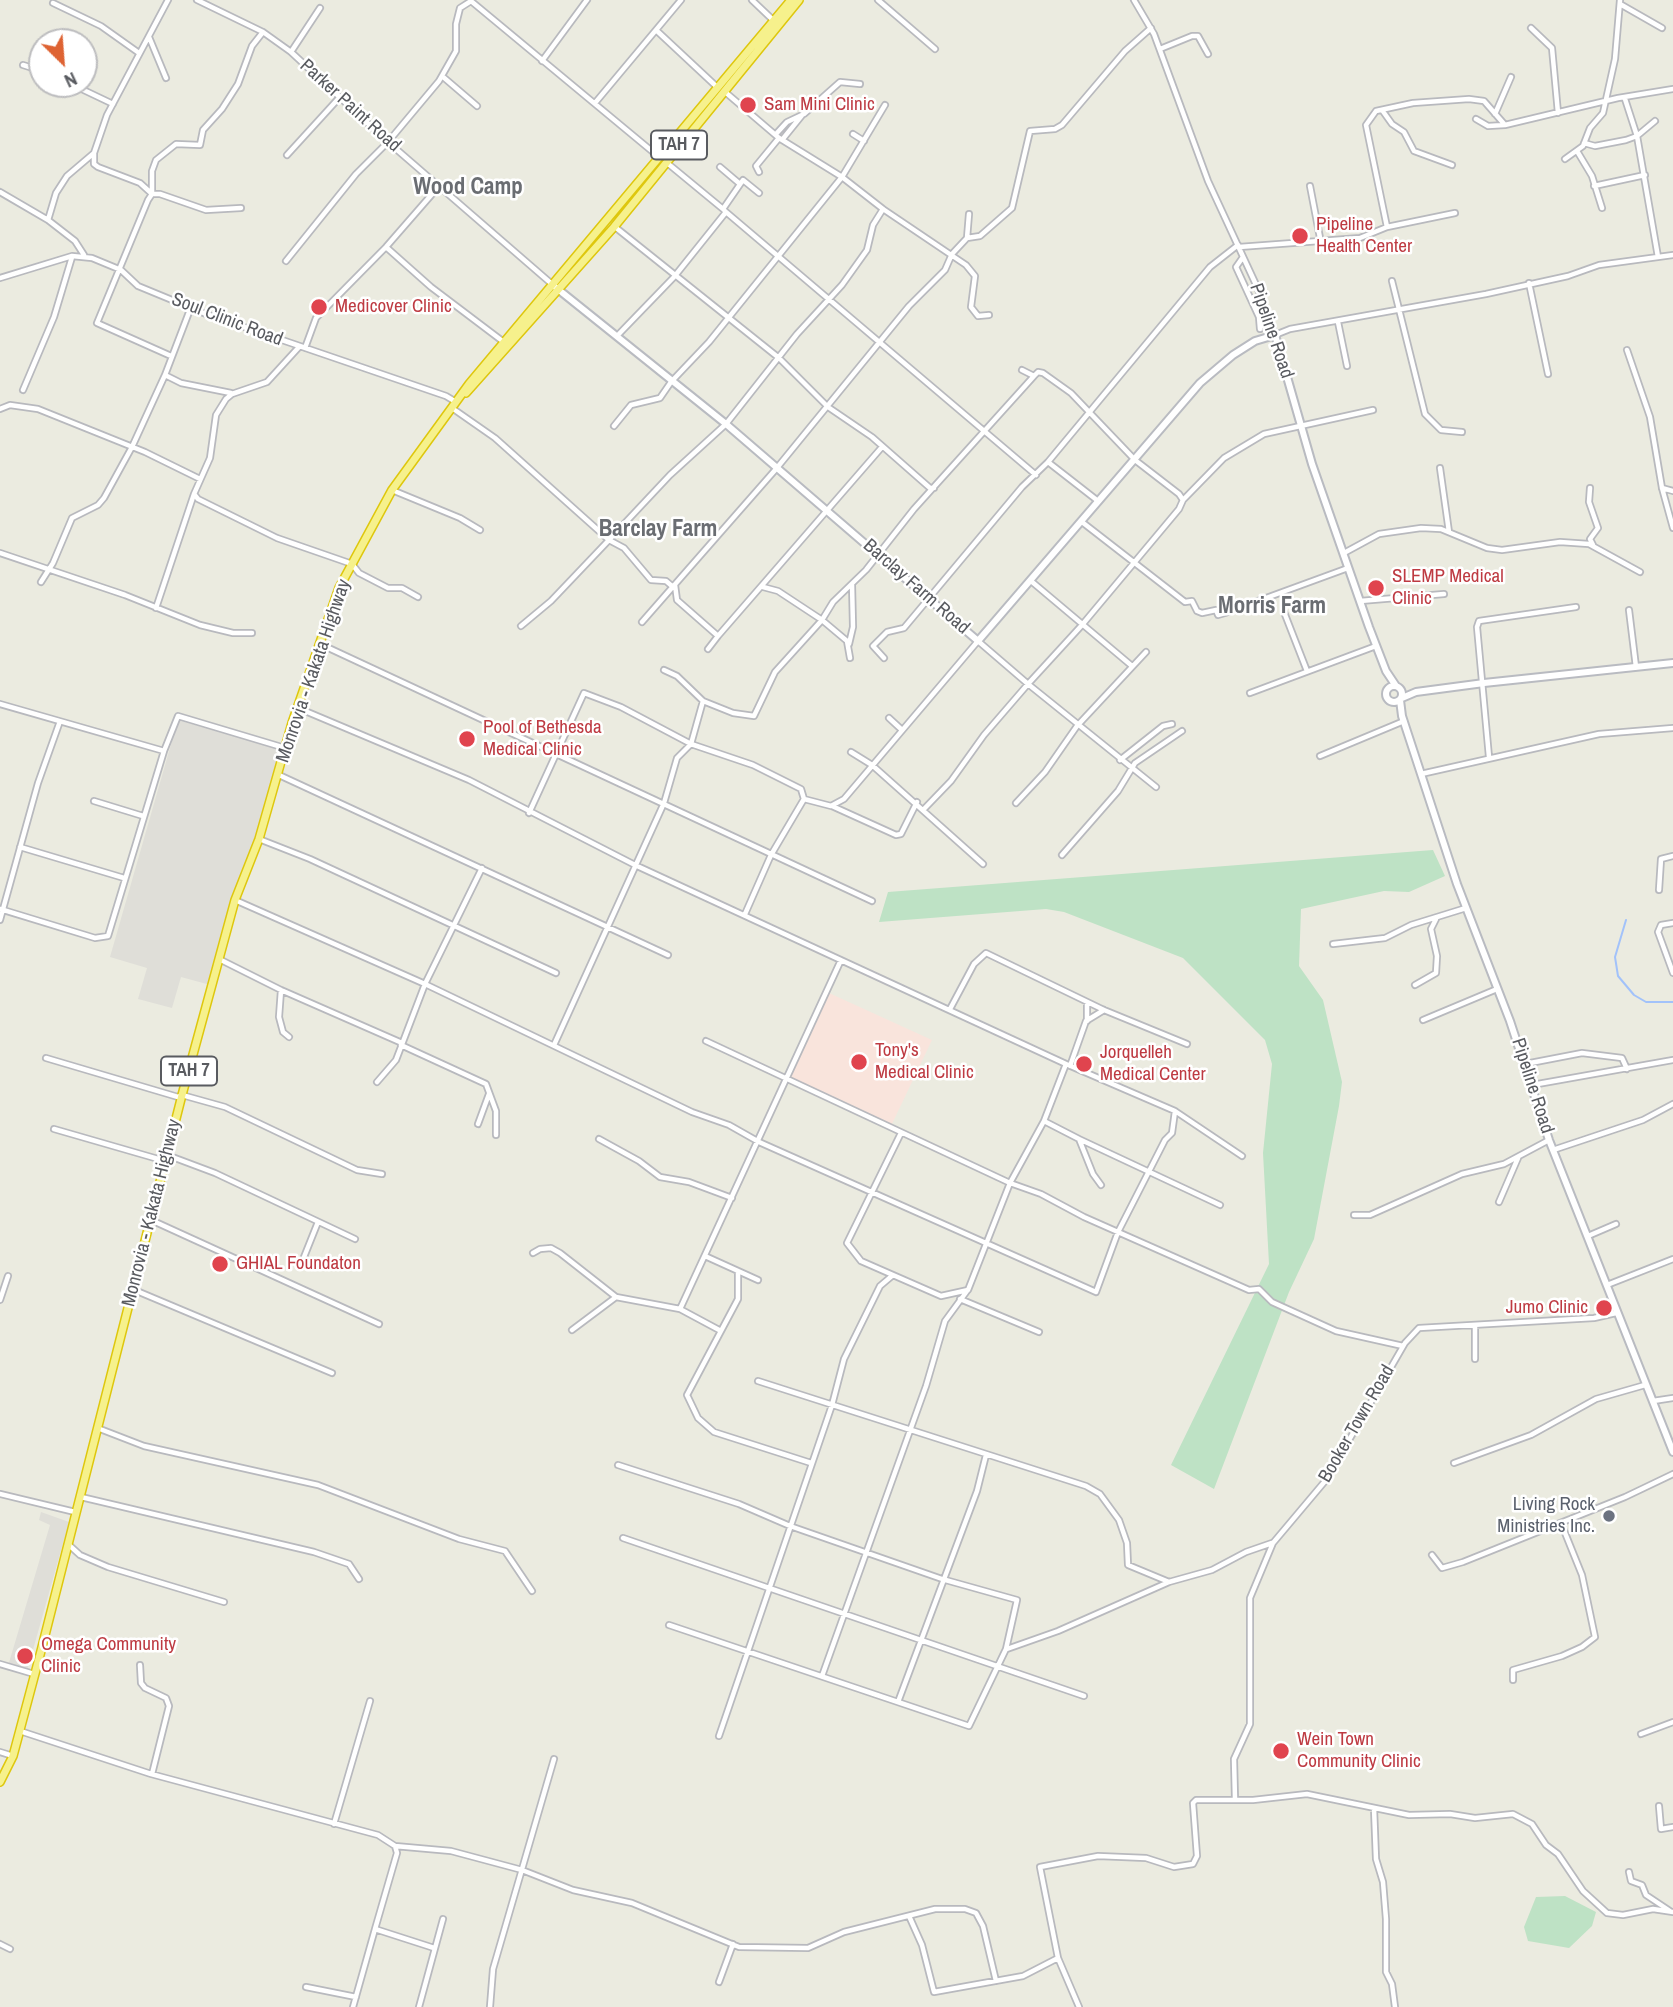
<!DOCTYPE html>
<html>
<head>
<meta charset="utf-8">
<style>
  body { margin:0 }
  #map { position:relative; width:1673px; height:2007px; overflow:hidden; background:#ebebe0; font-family:"Archivo Narrow",sans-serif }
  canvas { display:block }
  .north { position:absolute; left:28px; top:28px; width:70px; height:70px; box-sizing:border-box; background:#fff; border:2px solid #bdbdbf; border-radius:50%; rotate:155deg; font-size:19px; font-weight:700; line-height:28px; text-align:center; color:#595b60 }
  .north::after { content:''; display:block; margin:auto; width:24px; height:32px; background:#de6333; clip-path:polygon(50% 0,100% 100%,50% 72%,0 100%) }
</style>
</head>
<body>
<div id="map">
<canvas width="1673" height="2007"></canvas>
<div class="north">N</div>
</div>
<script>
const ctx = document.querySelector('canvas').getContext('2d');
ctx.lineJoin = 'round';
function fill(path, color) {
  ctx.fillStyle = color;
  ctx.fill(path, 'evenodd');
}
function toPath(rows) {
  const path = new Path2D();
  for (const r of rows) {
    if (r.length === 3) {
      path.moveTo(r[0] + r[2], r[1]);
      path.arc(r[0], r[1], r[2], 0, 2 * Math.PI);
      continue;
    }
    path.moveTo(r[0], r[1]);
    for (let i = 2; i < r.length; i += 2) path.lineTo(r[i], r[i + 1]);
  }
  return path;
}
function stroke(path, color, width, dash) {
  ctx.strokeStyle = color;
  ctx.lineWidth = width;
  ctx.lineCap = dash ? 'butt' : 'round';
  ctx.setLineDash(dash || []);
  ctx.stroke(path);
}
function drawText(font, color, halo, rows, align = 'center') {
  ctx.font = font + ' "Archivo Narrow",sans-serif';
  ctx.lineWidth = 5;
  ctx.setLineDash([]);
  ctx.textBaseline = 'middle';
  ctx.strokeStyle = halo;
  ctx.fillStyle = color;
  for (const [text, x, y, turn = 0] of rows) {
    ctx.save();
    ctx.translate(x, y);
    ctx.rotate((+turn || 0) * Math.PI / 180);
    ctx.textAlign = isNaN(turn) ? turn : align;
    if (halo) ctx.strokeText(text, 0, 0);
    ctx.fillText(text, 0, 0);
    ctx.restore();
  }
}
const industrial = toPath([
  [178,720,282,749,214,986,181,977,172,1008,138,999,147,968,110,957],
  [41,1512,69,1522,27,1671,8,1666,50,1525,39,1520]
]);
const medical = toPath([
  [829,993,932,1040,891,1126,789,1079]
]);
const green = toPath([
  [1433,850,1445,876,1409,892,1384,891,1301,909,1299,966,1323,1000,1342,1082,1339,1106,1314,1239,1289,1292,1214,1489,1171,1465,1269,1264,1263,1153,1272,1064,1265,1040,1183,958,1064,912,1046,909,879,922,888,892],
  [1565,1896,1596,1912,1592,1926,1569,1948,1528,1941,1524,1927,1536,1897]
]);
const stream = toPath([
  [1626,920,1615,957,1618,976,1634,995,1646,1002,1673,1002]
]);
const street = toPath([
  [197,0,263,32,291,52,388,142,553,285],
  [752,0,773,20],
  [878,0,935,49],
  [1134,0,1154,34,1208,181,1258,289,1275,335,1290,329,1486,294,1568,276,1599,265,1673,255],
  [53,3,101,26,139,53],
  [1620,4,1662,28],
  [1531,28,1552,48,1558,113],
  [656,30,717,87],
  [149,37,166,78],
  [1160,49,1192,36,1198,36,1208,54],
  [291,52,320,8],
  [542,61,587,0],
  [23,65,42,71],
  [442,76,477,106],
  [71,84,113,104],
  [724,91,779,138,842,177,883,209,966,265,975,276,971,307,978,316,989,315],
  [1625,99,1637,136,1658,257],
  [595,103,681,0],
  [1382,110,1392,124,1404,132,1414,151,1452,165],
  [1495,114,1511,77],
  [1476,119,1488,126,1505,125],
  [776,134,787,122,804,114,840,82,860,84],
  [853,134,864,141],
  [782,140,803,114],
  [1584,143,1595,146,1626,140,1637,136,1655,121],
  [1577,151,1592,176,1602,208],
  [94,154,94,164,98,167,140,183,151,193],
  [287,155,339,98],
  [1565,159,1583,146,1590,128,1603,113,1615,59,1620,0],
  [666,162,723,209],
  [720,167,740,184],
  [759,172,756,166,779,138],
  [1310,186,1321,243],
  [1594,186,1645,175],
  [0,192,48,220],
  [152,194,152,171,156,160,176,144,200,145,203,130,222,109,238,84,252,46,263,32],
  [726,212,1036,475],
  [615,227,779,358,828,407,872,437,930,488,934,488],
  [1387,227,1455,213],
  [967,238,980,236,1012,208,1030,131,1055,129,1062,125,1125,51,1151,28],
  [386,247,431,287,505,343],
  [1239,247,1360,238,1387,227,1366,125,1376,111,1413,103,1469,99,1484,101,1505,125,1618,98,1673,89],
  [84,255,75,241,48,220,56,193,67,176,94,153,107,115,168,0],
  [1243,257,1236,267,1259,317,1260,329],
  [286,261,356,174,388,142,439,81,456,51,456,24,460,8,471,1,659,157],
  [0,278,72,256,92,258,121,270,138,286,206,314,446,396,456,402],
  [1392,281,1425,414,1441,430,1462,432],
  [1529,283,1548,374],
  [191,307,165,375,181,383,231,393],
  [1338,322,1347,366],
  [617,336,674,277,726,212,723,209,743,180,759,193],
  [299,347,267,382,232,394,226,399,216,415,210,458,194,494,198,499,277,538,352,564,359,573,388,588,402,588,418,597],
  [305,348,316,318,386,247,440,185],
  [1627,350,1650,417,1662,488,1673,528],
  [171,356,97,323,148,200,152,194,160,194,206,210,241,208],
  [23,390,54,317,72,257],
  [452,408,495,438,609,540,670,475,726,424,797,334,842,285,867,250,873,225,883,209],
  [0,409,10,405,38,409,145,452,200,479],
  [614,426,631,405,660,398,671,382,709,342,842,177,885,105],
  [1048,462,1210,267,1238,245],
  [1440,468,1449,532],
  [1590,488,1589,502,1598,528,1590,539,1593,545],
  [1662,488,1673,491],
  [392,490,460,518,480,530],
  [1183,500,1224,458,1264,434,1373,410],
  [1082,522,1185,602,1192,601,1197,611,1202,613,1216,610,1218,615,1225,613,1348,568],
  [0,553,125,595,200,625,233,633,252,633],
  [1344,553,1379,534,1421,528,1441,529,1487,548,1502,550,1560,542,1589,544,1640,572],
  [1031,581,1132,666],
  [41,582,53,563,72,518,98,505,104,498,132,447,165,375],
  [675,585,677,600,718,636,882,447],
  [763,587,778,591,822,620,847,641,850,658],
  [1360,601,1444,594],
  [156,608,194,494],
  [1629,610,1636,667],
  [1284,612,1307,671],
  [642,622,776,469,909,306,945,270,952,254,967,238,969,214],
  [521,626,551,601,609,540,624,548,651,580,666,581,673,587],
  [320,644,872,901],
  [849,644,853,627,852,584],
  [708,649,718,636],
  [884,658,873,646,887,632,904,628,1022,487,1048,462,1098,501],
  [664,670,677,676,703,701,733,713,754,716,775,672,822,620,833,602,866,570,914,509,1034,376],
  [1250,693,1376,646],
  [0,704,164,751],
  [298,708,469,780,635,865,1066,1064,1175,1111,1242,1156],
  [889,718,902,730],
  [851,752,872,765,983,864],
  [1320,756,1404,721],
  [1489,757,1477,627,1479,621,1576,607],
  [1120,760,1163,726,1172,724],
  [1421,774,1599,734,1673,728],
  [279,775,668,955],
  [94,801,143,816],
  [1016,803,1045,772,1077,726,1146,652],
  [832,806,896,835,901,834,917,802],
  [924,809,951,781,984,735,1028,684,1156,787],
  [529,813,584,693,621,707,691,744,753,765,801,789,804,799],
  [259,839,310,859,556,973],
  [20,847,124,878],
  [1062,855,1118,791,1135,763,1182,731],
  [1659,890,1661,859,1673,856],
  [235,900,425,984,692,1112,729,1125,759,1142,1096,1292,1118,1232,1165,1140,1172,1133,1175,1111],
  [0,909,95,938,108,936,164,751,178,716,285,748],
  [745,914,771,855,804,799,831,806,844,799,978,641,1028,684,1082,625,1179,509,1183,500,1179,494,1135,460,1071,393,1043,373,1038,372,1034,376,1022,370],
  [0,920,38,783,59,724],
  [1673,923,1661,925,1658,932,1673,973],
  [1333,944,1385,938,1411,925,1466,908],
  [219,959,281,990,402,1043],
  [1415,985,1436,973,1437,956,1431,929,1436,919],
  [281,990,279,1017,283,1032,289,1037],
  [950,1009,974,964,986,953,1104,1010,1187,1044],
  [1423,1020,1497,989],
  [1087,1021,1087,1002],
  [706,1041,1010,1183,1041,1194,1084,1217,1249,1290,1259,1289,1272,1302,1336,1331,1403,1346],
  [401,1045,486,1084,496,1111,496,1135],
  [554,1045,664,803,677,758,691,744,703,701],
  [46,1058,178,1097,182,1095,225,1107,357,1170,382,1174],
  [1525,1064,1582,1053,1622,1058,1627,1069],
  [1070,1066,1086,1021,1104,1010],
  [377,1082,396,1060,425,984,482,868],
  [1532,1085,1673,1060],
  [1044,1121,1079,1139,1093,1174,1101,1185],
  [478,1124,489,1094],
  [54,1129,165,1161],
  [599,1139,639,1161,660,1177,689,1182,732,1198],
  [1079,1139,1220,1205],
  [1553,1150,1643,1120,1673,1104],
  [167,1155,215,1173,355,1239],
  [1499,1202,1518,1158],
  [1354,1215,1370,1215,1462,1174,1504,1164,1549,1140],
  [151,1220,379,1324],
  [1588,1236,1616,1224],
  [533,1253,540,1249,551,1248,560,1253,616,1297],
  [705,1256,758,1280],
  [302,1262,318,1222],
  [738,1271,738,1299,687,1395,698,1418,714,1432,811,1463],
  [893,1275,861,1261,847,1243,901,1133],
  [1607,1285,1673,1259],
  [132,1289,332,1373],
  [960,1299,1039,1332],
  [0,1300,8,1276],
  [680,1309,721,1331],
  [1475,1326,1475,1359],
  [572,1330,616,1297,680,1309,841,960],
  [758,1381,1086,1486,1100,1494,1119,1520,1127,1543,1128,1565,1169,1582,1212,1570,1246,1552,1272,1543],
  [1653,1401,1673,1398],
  [100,1429,144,1446,318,1485,459,1539,505,1551,532,1591],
  [1454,1463,1531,1435,1596,1399,1645,1385],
  [618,1465,739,1504,790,1526,942,1579,1017,1600,1006,1649,969,1726,669,1625],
  [0,1494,75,1512],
  [81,1497,314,1552,349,1564,359,1579],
  [623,1538,1084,1696],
  [69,1545,80,1555,108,1567,224,1602],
  [1432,1555,1442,1568,1463,1562,1625,1497,1673,1474],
  [1007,1649,1058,1631,1169,1582],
  [0,1664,34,1674],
  [140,1665,141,1683,145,1688,166,1698,169,1706,152,1774],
  [822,1676,926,1386,945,1321,967,1291],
  [1513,1680,1513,1670,1562,1656,1582,1647,1595,1637,1582,1575,1561,1523],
  [898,1702,977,1491,986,1455],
  [20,1731,151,1774,378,1835,395,1846,451,1851,522,1870,573,1890,632,1903,739,1947,808,1948,844,1932,935,1909,965,1909,976,1913,983,1926,996,1981],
  [1641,1734,1673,1722],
  [719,1736,832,1405,844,1359,880,1286,893,1275,941,1296,968,1290,1010,1183,1044,1121,1066,1064],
  [0,1752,13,1756],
  [1235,1799,1234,1759,1250,1724,1250,1598,1273,1543,1326,1480,1405,1343,1419,1328,1594,1318,1616,1313],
  [1659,1806,1661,1829,1673,1827],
  [1374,1808,1376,1859,1383,1882,1386,1919,1386,1972,1392,1984,1395,2007],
  [334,1824,370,1701],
  [395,1846,397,1853,375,1929,434,1948],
  [1629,1872,1631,1881,1642,1885,1646,1895,1670,1911],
  [909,1916,922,1945,934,1992,1023,1976,1058,1958],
  [0,1944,10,1949],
  [719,1982,733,1944],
  [306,1987,356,1997],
  [353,2007,375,1929],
  [419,2007,443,1919],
  [490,2007,493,1969,554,1759],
  [1079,2007,1058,1958,1040,1867,1098,1856,1146,1858,1174,1867,1193,1864,1197,1856,1193,1803,1196,1800,1253,1800,1307,1794,1409,1815,1450,1814,1475,1818,1513,1814,1532,1824,1546,1845,1558,1854,1583,1891,1607,1913,1623,1915,1653,1909,1673,1912]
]);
const secondary = toPath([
  [554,286,726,424,978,641,1200,383,1233,355,1255,341,1275,335,1312,464,1369,627,1386,671,1396,686],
  [1394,694,8],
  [1402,698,1416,692,1484,683,1673,663],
  [1400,700,1402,716,1457,884,1510,1021,1549,1140,1673,1452]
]);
const highway = toPath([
  [466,393,614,227,799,0],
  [0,1782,13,1756,41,1651,182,1095,235,900,259,839,292,723,339,588,392,490,469,384,791,0]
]);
const markers = [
  [748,105,9,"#e0444e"],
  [1300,236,9,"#e0444e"],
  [319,307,9,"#e0444e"],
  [1376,588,9,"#e0444e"],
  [467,739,9,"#e0444e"],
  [859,1062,9,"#e0444e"],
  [1084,1064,9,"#e0444e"],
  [220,1264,9,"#e0444e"],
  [1604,1308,9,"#e0444e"],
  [1609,1516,7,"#6b7280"],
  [25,1656,9,"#e0444e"],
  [1281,1751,9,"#e0444e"]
];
const shields = [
  [679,145,56],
  [189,1071,56]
];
const shieldNames = [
  ["TAH 7",679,145],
  ["TAH 7",189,1071]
];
const healthNames = [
  ["Sam Mini Clinic",764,105],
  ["Pipeline",1316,225],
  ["Health Center",1316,247],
  ["Medicover Clinic",335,307],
  ["SLEMP Medical",1392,577],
  ["Clinic",1392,599],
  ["Pool of Bethesda",483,728],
  ["Medical Clinic",483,750],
  ["Tony's",875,1051],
  ["Medical Clinic",875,1073],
  ["Jorquelleh",1100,1053],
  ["Medical Center",1100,1075],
  ["GHIAL Foundaton",236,1264],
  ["Jumo Clinic",1588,1308,"right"],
  ["Omega Community",41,1645],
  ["Clinic",41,1667],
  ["Wein Town",1297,1740],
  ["Community Clinic",1297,1762]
];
const streetNames = [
  ["Parker Paint Road",350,106,42],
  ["Soul Clinic Road",227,320,21],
  ["Pipeline Road",1271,331,71],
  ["Barclay Farm Road",916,587,41],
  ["Monrovia - Kakata Highway",314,671,-71],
  ["Pipeline Road",1532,1086,72],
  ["Monrovia - Kakata Highway",152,1213,-76],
  ["Booker Town Road",1357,1424,-60]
];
const worshipNames = [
  ["Living Rock",1595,1505],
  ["Ministries Inc.",1595,1527]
];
const quarterNames = [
  ["Wood Camp",468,188],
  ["Barclay Farm",658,530],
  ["Morris Farm",1272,607]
];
fill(industrial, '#dfded8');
fill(medical, '#f9e4dc');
fill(green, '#bee2c5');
stroke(stream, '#a2c2fa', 2);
stroke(street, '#b8b9be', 8);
stroke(secondary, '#b9bbc1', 10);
stroke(highway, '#dec70d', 10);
stroke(street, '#fff', 4.5);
stroke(secondary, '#fff', 6);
stroke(highway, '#f6f18c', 7);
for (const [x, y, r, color] of markers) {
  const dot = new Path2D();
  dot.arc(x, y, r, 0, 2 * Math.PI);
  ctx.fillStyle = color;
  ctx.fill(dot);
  stroke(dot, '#fff', 2.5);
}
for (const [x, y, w] of shields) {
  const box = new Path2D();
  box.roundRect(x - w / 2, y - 14.5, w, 29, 5);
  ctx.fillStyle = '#fff';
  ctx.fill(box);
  stroke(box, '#595b60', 2);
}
drawText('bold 18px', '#595b60', null, shieldNames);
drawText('19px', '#be3a42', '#fff', healthNames, 'left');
drawText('19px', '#595b60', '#fff', streetNames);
drawText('19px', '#5b616d', '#fff', worshipNames, 'right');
drawText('bold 23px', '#6a6d72', '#fff', quarterNames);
</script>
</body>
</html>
